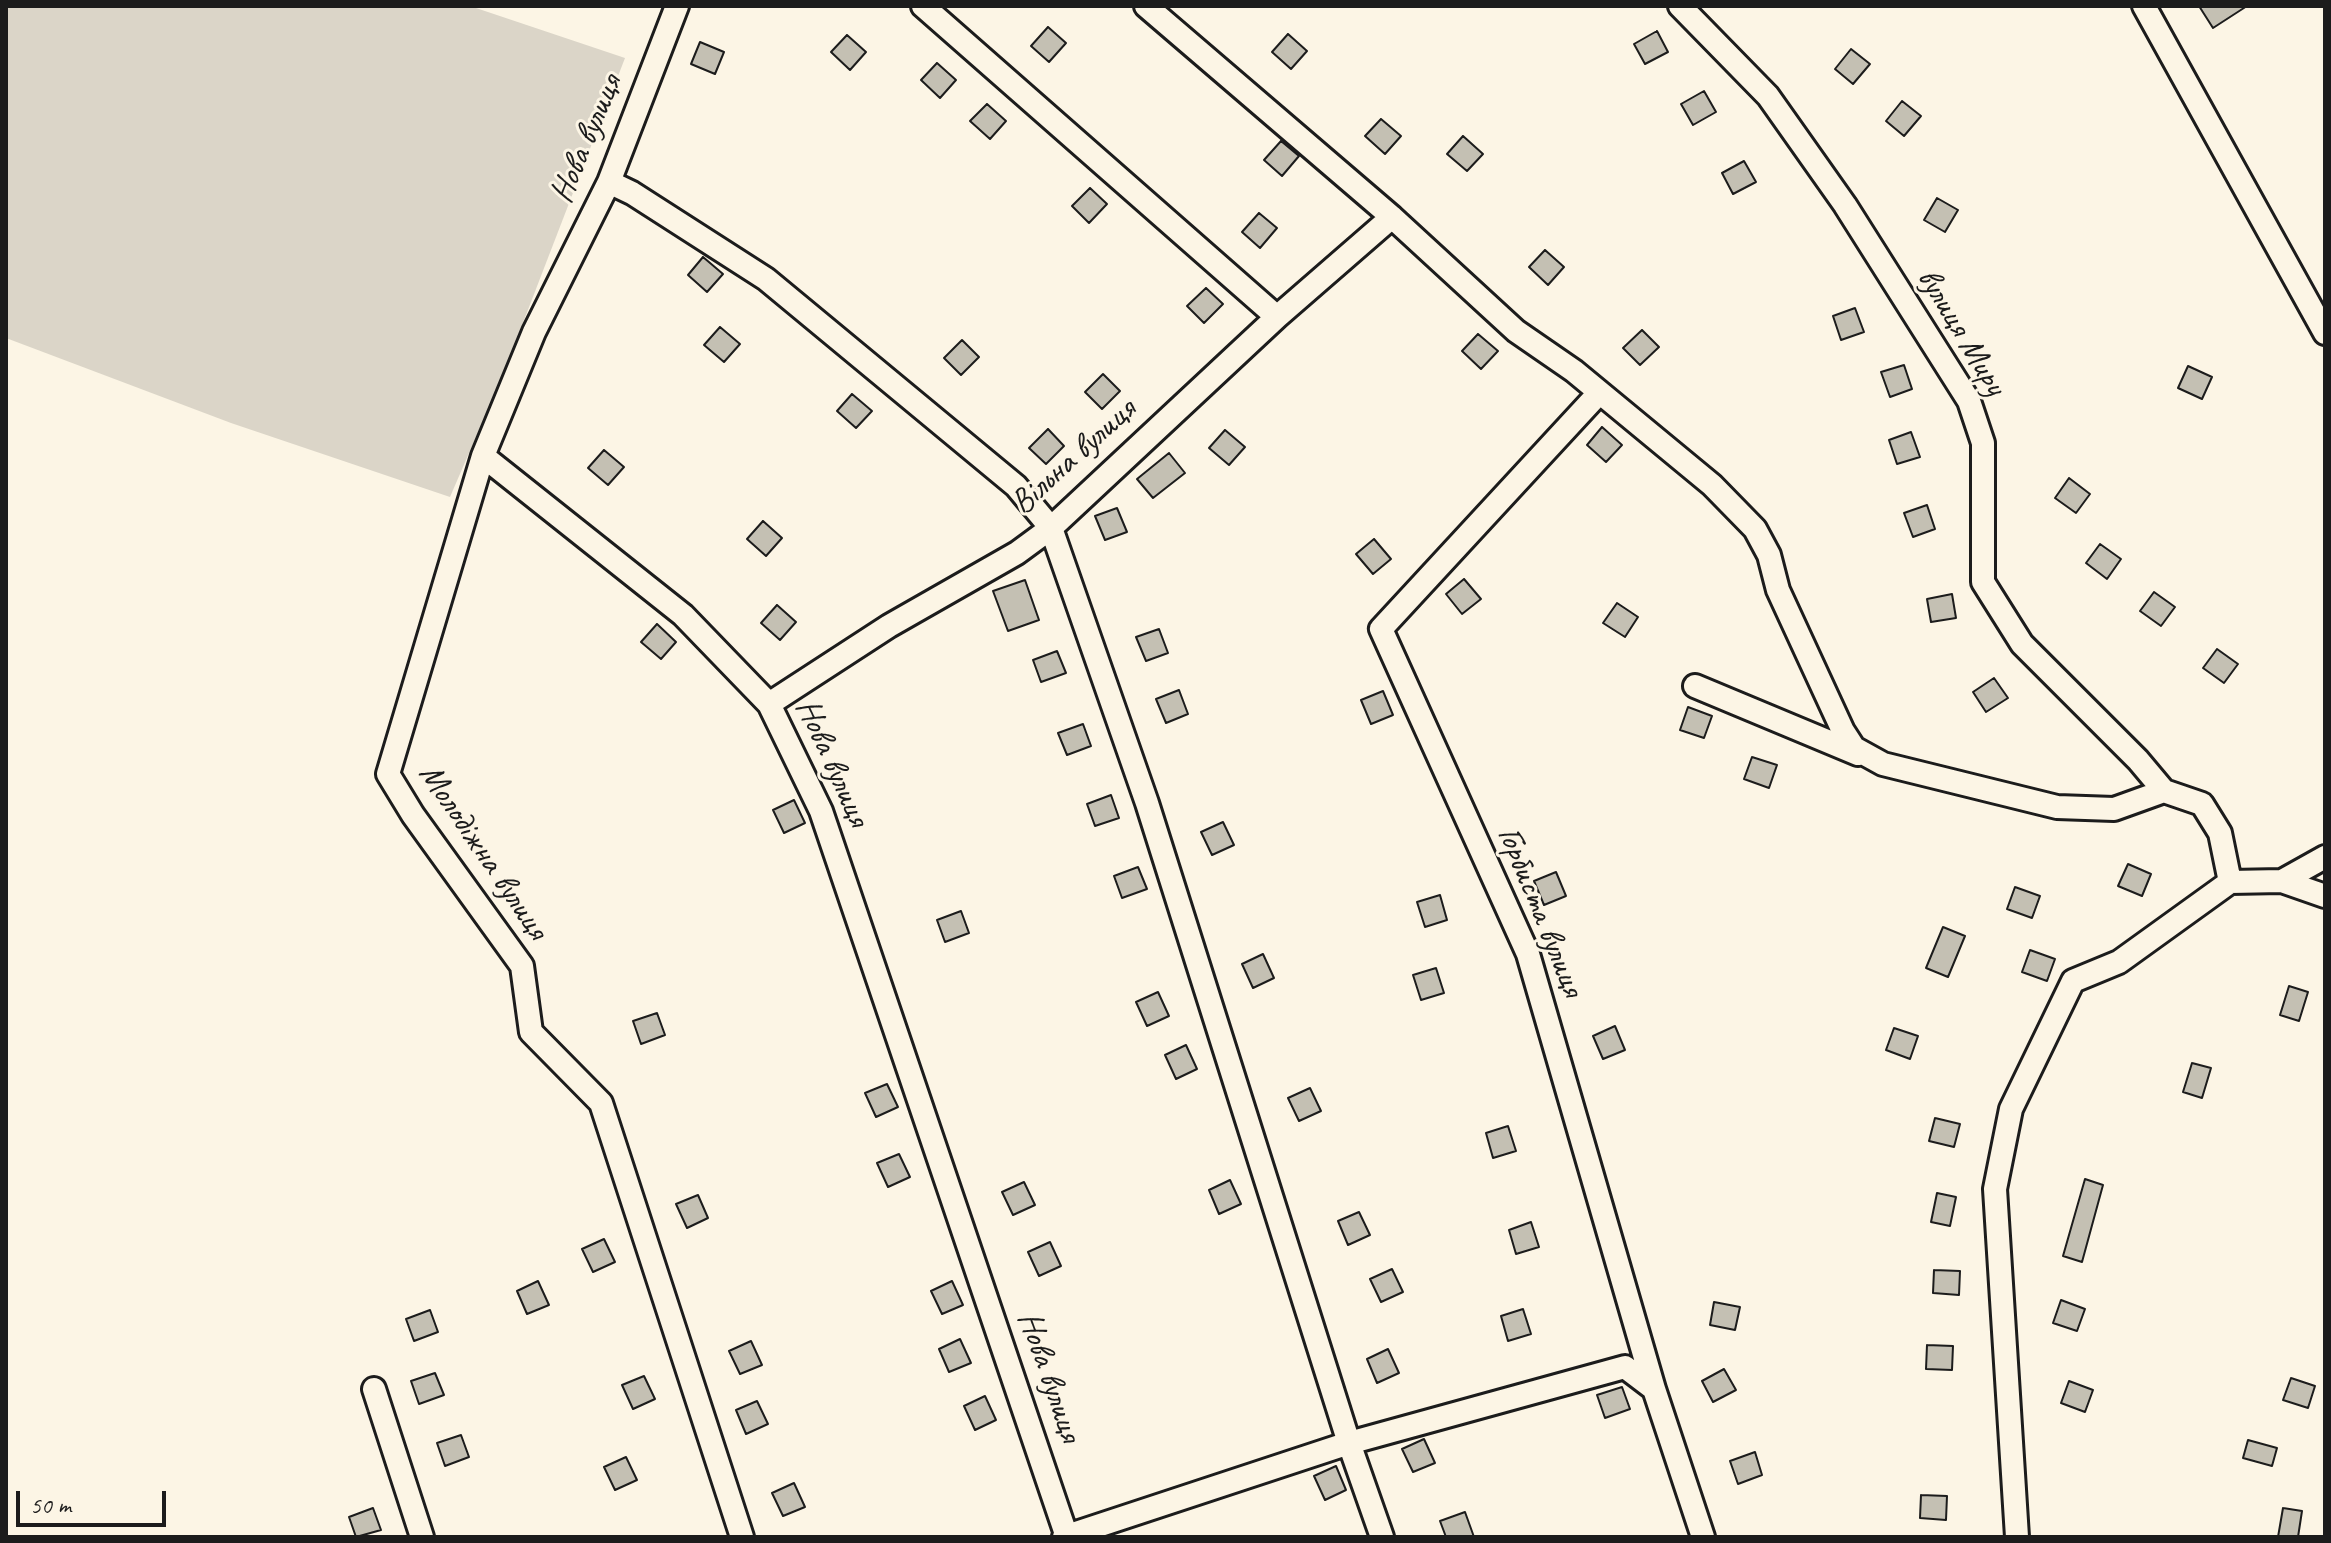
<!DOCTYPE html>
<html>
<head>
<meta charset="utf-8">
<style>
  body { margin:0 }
  #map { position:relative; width:2331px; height:1543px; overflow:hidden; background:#fcf5e5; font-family:Caveat,sans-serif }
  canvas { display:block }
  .frame { position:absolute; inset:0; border:8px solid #1c1c1c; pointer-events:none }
  .scale { position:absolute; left:16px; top:1491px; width:150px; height:36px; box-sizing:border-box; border:4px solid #1c1c1c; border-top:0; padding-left:10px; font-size:24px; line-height:28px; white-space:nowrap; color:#1c1c1c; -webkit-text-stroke:6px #fcf5e5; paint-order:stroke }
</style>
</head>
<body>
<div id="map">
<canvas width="2331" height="1543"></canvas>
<div class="frame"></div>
<div class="scale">50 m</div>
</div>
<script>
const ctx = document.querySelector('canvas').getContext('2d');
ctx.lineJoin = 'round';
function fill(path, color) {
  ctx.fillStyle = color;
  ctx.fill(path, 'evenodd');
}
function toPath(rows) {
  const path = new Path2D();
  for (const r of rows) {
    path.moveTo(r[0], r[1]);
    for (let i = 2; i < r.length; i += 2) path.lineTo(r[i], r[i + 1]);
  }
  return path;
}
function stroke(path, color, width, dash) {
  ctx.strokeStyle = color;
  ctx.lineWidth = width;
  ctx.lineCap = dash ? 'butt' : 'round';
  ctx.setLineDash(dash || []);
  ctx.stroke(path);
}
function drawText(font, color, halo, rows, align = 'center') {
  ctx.font = font + ' Caveat,sans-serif';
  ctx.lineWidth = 6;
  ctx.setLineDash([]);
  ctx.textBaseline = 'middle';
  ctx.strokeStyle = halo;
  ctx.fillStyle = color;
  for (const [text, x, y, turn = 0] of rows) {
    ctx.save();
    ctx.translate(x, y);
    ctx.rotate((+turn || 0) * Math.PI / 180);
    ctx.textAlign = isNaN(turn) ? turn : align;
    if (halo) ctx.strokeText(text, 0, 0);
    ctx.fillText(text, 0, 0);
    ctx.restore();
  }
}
const green = toPath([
  [6,6,470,6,625,58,504,372,450,497,231,423,6,338]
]);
const building = toPath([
  [2199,6,2247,6,2213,28,2199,6],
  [1048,27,1066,43,1049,62,1031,46,1048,27],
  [1657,31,1668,52,1645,64,1634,44,1657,31],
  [1288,34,1307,51,1291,69,1272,52,1288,34],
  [847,35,866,52,850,70,831,52,847,35],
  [700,42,724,52,715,74,691,64,700,42],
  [1851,49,1870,64,1853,84,1835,69,1851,49],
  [937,63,956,80,940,98,921,80,937,63],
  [1704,91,1716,112,1693,125,1681,104,1704,91],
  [1902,101,1921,116,1904,136,1886,121,1902,101],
  [987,104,1006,121,990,139,970,121,987,104],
  [1381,119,1401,136,1385,154,1365,136,1381,119],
  [1463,136,1483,154,1467,171,1447,154,1463,136],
  [1281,141,1299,156,1282,176,1264,160,1281,141],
  [1744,161,1756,182,1733,194,1722,173,1744,161],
  [1090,188,1107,204,1089,223,1072,206,1090,188],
  [1937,198,1958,210,1945,232,1924,220,1937,198],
  [1259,213,1277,228,1260,248,1242,232,1259,213],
  [1545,250,1564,267,1548,285,1529,267,1545,250],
  [703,257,723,274,707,292,688,275,703,257],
  [1206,288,1223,304,1204,323,1187,306,1206,288],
  [1855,308,1864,332,1841,340,1833,316,1855,308],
  [720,327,740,344,724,362,704,345,720,327],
  [1642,330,1659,347,1640,365,1623,348,1642,330],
  [1478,334,1498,351,1481,369,1462,351,1478,334],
  [962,340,979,357,961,375,944,358,962,340],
  [1904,365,1912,389,1890,397,1881,372,1904,365],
  [2188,366,2212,377,2202,399,2178,388,2188,366],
  [1103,374,1120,391,1102,409,1085,392,1103,374],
  [852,394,872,411,856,428,837,411,852,394],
  [1602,427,1622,445,1606,462,1587,445,1602,427],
  [1048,429,1064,446,1046,464,1029,448,1048,429],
  [1225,430,1245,447,1229,465,1209,448,1225,430],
  [1911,432,1920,457,1897,464,1889,440,1911,432],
  [604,450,624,467,608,485,588,468,604,450],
  [1169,453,1185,473,1153,498,1137,479,1169,453],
  [2069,478,2090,494,2076,513,2055,498,2069,478],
  [1927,505,1935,529,1913,537,1904,513,1927,505],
  [1117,508,1127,532,1105,540,1095,516,1117,508],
  [763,521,782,538,766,556,747,539,763,521],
  [1374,539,1391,559,1373,574,1356,554,1374,539],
  [2100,544,2121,559,2107,579,2086,563,2100,544],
  [1464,579,1481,599,1462,614,1446,594,1464,579],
  [1025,580,1039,620,1008,631,993,591,1025,580],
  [2154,592,2175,607,2161,626,2140,611,2154,592],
  [1952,594,1956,618,1931,622,1927,599,1952,594],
  [1617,603,1638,617,1625,637,1603,623,1617,603],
  [777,605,796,622,780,640,761,623,777,605],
  [657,624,676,642,661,659,641,642,657,624],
  [1159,629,1168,653,1146,661,1136,637,1159,629],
  [2217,649,2238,664,2224,683,2203,668,2217,649],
  [1057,651,1066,673,1041,682,1033,660,1057,651],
  [1994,678,2008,698,1986,712,1973,692,1994,678],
  [1179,690,1188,714,1166,723,1156,699,1179,690],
  [1383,691,1393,715,1371,724,1361,700,1383,691],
  [1688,707,1712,716,1704,738,1680,730,1688,707],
  [1083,724,1091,746,1067,755,1058,733,1083,724],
  [1752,757,1777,765,1769,788,1744,779,1752,757],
  [1111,795,1119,818,1095,826,1087,804,1111,795],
  [794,800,805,823,784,833,773,810,794,800],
  [1223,822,1234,845,1212,855,1201,832,1223,822],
  [2128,864,2151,874,2142,896,2118,886,2128,864],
  [1138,867,1147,889,1122,898,1114,876,1138,867],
  [1556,872,1566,896,1544,905,1534,881,1556,872],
  [2015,887,2040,896,2032,918,2007,909,2015,887],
  [1440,895,1447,920,1425,927,1417,902,1440,895],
  [961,911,969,933,945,942,937,920,961,911],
  [1943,927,1965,936,1948,977,1926,968,1943,927],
  [2030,950,2055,959,2047,981,2022,972,2030,950],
  [1263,954,1274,978,1253,988,1242,964,1263,954],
  [1436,968,1444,993,1421,1000,1413,975,1436,968],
  [2289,986,2308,992,2299,1021,2280,1015,2289,986],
  [1158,992,1169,1016,1147,1026,1136,1002,1158,992],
  [657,1013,665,1035,641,1044,633,1021,657,1013],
  [1615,1026,1625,1050,1603,1059,1593,1036,1615,1026],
  [1894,1028,1918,1036,1910,1059,1886,1050,1894,1028],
  [1186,1045,1197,1069,1176,1079,1165,1055,1186,1045],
  [2192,1063,2211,1068,2202,1098,2183,1092,2192,1063],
  [887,1084,898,1107,876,1117,865,1093,887,1084],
  [1310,1088,1321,1111,1299,1121,1288,1098,1310,1088],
  [1935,1118,1960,1124,1954,1147,1929,1141,1935,1118],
  [1508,1126,1516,1151,1493,1158,1486,1133,1508,1126],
  [899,1154,910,1177,888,1187,877,1163,899,1154],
  [2085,1179,2103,1185,2082,1262,2063,1256,2085,1179],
  [1230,1180,1241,1204,1219,1214,1209,1190,1230,1180],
  [1024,1182,1035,1205,1013,1215,1002,1192,1024,1182],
  [1937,1193,1956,1197,1950,1226,1931,1222,1937,1193],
  [698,1195,708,1218,687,1228,676,1204,698,1195],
  [1359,1212,1370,1235,1348,1245,1338,1221,1359,1212],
  [1531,1222,1539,1247,1516,1254,1509,1230,1531,1222],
  [604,1239,615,1262,593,1272,582,1249,604,1239],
  [1050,1242,1061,1266,1039,1276,1028,1252,1050,1242],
  [1392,1269,1403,1292,1381,1302,1370,1279,1392,1269],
  [1934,1270,1960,1271,1959,1295,1933,1293,1934,1270],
  [538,1281,549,1305,527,1314,517,1291,538,1281],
  [952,1281,963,1305,942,1314,931,1291,952,1281],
  [2061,1300,2085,1309,2077,1331,2053,1323,2061,1300],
  [1714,1302,1740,1307,1735,1330,1710,1325,1714,1302],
  [1523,1309,1531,1334,1508,1341,1501,1316,1523,1309],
  [430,1310,438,1332,414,1341,406,1319,430,1310],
  [960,1339,971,1363,949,1372,939,1349,960,1339],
  [751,1341,762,1365,740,1374,729,1351,751,1341],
  [1927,1345,1953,1346,1952,1370,1926,1369,1927,1345],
  [1388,1349,1399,1373,1377,1383,1367,1359,1388,1349],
  [1724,1369,1736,1390,1713,1402,1702,1381,1724,1369],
  [435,1373,444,1395,419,1404,411,1381,435,1373],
  [644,1376,655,1399,633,1409,622,1385,644,1376],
  [2291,1378,2315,1386,2308,1408,2283,1400,2291,1378],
  [2069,1381,2093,1390,2085,1412,2061,1403,2069,1381],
  [1622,1387,1630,1409,1605,1418,1597,1395,1622,1387],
  [985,1396,996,1420,975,1430,964,1406,985,1396],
  [757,1401,768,1424,746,1434,736,1410,757,1401],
  [461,1435,469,1457,445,1466,437,1443,461,1435],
  [1424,1439,1435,1463,1413,1472,1402,1449,1424,1439],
  [2248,1440,2277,1448,2272,1466,2243,1458,2248,1440],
  [1755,1452,1762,1475,1738,1484,1730,1461,1755,1452],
  [626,1457,637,1480,615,1490,604,1467,626,1457],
  [1336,1466,1346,1490,1325,1500,1314,1476,1336,1466],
  [794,1483,805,1507,783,1516,772,1493,794,1483],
  [1921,1495,1947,1496,1946,1520,1920,1518,1921,1495],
  [373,1508,381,1530,356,1537,349,1517,373,1508],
  [2283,1508,2302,1511,2298,1537,2278,1537,2283,1508],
  [1465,1512,1474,1537,1446,1537,1440,1521,1465,1512]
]);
const minor = toPath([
  [677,6,609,182,534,332,483,456,683,615,769,704,821,811,1067,1537],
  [923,6,1277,317],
  [1146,6,1392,217,1516,331,1574,371,1712,485,1755,529,1769,555,1778,590,1843,731,1854,748,1883,764,2057,807,2114,809,2164,791,2202,804,2220,833,2230,882],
  [1680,6,1768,96,1845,205,1969,401,1983,443,1983,582,2022,644,2138,760,2164,791],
  [2144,6,2325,333],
  [609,182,632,193,766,279,1016,486,1051,528,1147,803,1349,1443,1382,1537],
  [1599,393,1381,629,1528,954,1654,1389,1703,1537],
  [483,456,388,774,413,815,522,966,531,1032,601,1103,742,1537],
  [1695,686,1858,754],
  [769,704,889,626,1017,553,1051,528,1277,317,1392,217],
  [2282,881,2325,896],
  [374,1389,422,1537],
  [1064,1537,1349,1443,1625,1367,1654,1389],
  [2017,1537,1995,1189,2011,1109,2073,981,2119,962,2230,882,2282,881,2325,857]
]);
const streetNames = [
  ["Нова вулиця",587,139,-67],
  ["вулиця Миру",1961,332,59],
  ["Вільна вулиця",1074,457,-42],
  ["Нова вулиця",832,763,66],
  ["Молодіжна вулиця",483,852,56],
  ["Горбиста вулиця",1540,912,68],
  ["Нова вулиця",1049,1377,71]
];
fill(green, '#dbd5c8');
fill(building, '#c4c0b3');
stroke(building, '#1c1c1c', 2);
stroke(minor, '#1c1c1c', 28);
stroke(minor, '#fcf5e5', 22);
drawText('34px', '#1c1c1c', '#fcf5e5', streetNames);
</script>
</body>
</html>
